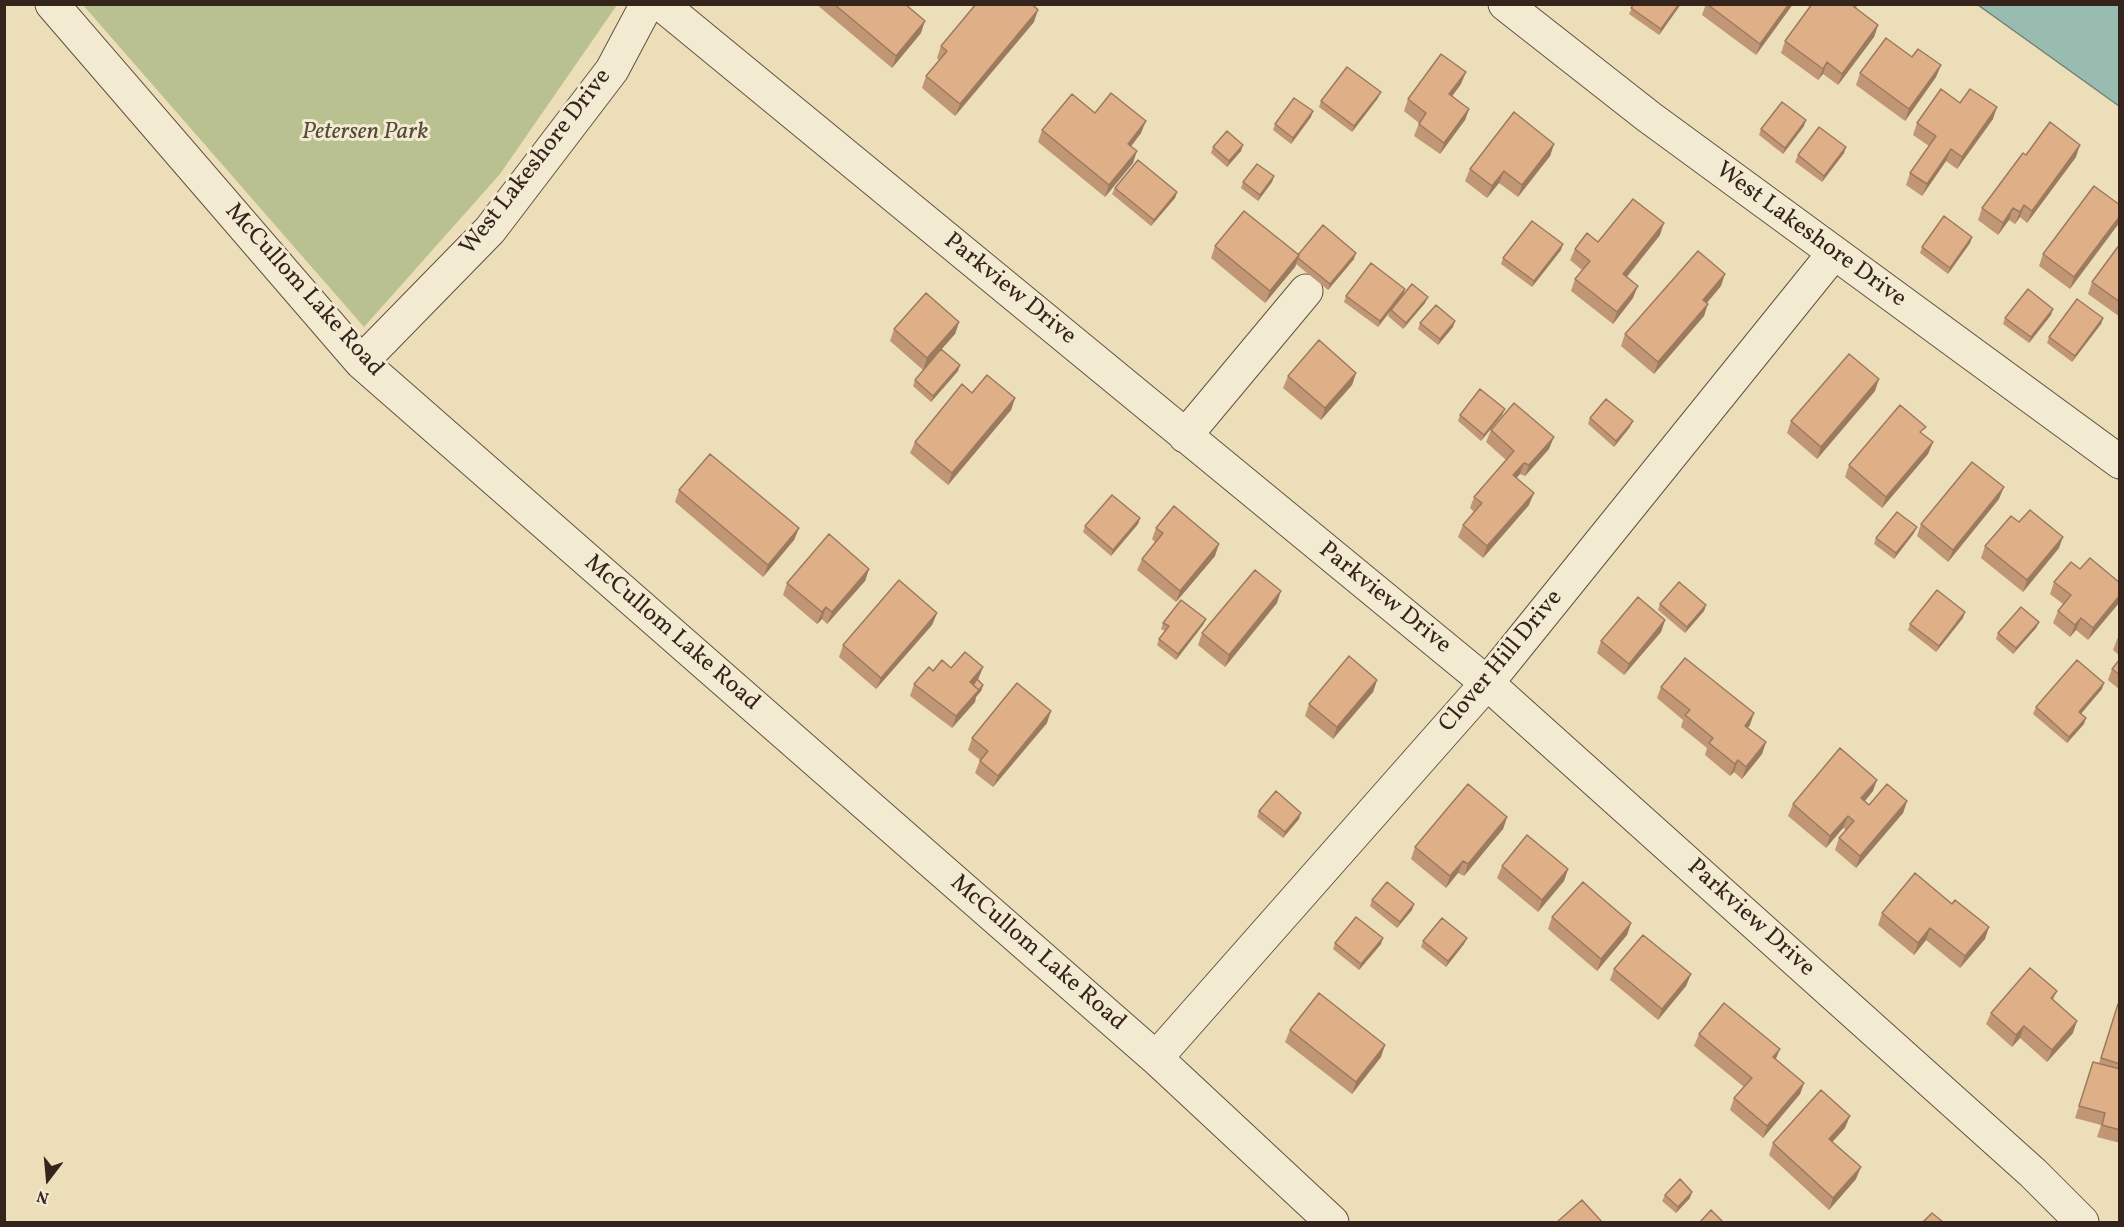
<!DOCTYPE html>
<html>
<head>
<meta charset="utf-8">
<style>
  body { margin:0 }
  #map { position:relative; width:2124px; height:1227px; overflow:hidden; background:#ecdeb9; font-family:Vollkorn,serif }
  canvas { display:block }
  .frame { position:absolute; inset:0; border:6px solid #35241c; pointer-events:none }
  .north { position:absolute; left:18px; top:1149px; width:60px; height:60px; -webkit-text-stroke:4px #f3ead2; paint-order:stroke; rotate:196deg; font-size:16px; font-weight:700; line-height:24px; text-align:center; color:#35241c }
  .north::after { content:''; display:block; margin:auto; width:21px; height:27px; background:#35241c; clip-path:polygon(50% 0,100% 100%,50% 72%,0 100%) }
</style>
</head>
<body>
<div id="map">
<canvas width="2124" height="1227"></canvas>
<div class="frame"></div>
<div class="north">N</div>
</div>
<script>
const ctx = document.querySelector('canvas').getContext('2d');
ctx.lineJoin = 'round';
function fill(path, color) {
  ctx.fillStyle = color;
  ctx.fill(path, 'evenodd');
}
function toPath(rows) {
  const path = new Path2D();
  for (const r of rows) {
    path.moveTo(r[0], r[1]);
    for (let i = 2; i < r.length; i += 2) path.lineTo(r[i], r[i + 1]);
  }
  return path;
}
function stroke(path, color, width, dash) {
  ctx.strokeStyle = color;
  ctx.lineWidth = width;
  ctx.lineCap = dash ? 'butt' : 'round';
  ctx.setLineDash(dash || []);
  ctx.stroke(path);
}
function drawText(font, color, halo, rows, align = 'center') {
  ctx.font = font + ' Vollkorn,serif';
  ctx.lineWidth = 6;
  ctx.setLineDash([]);
  ctx.textBaseline = 'middle';
  ctx.strokeStyle = halo;
  ctx.fillStyle = color;
  for (const [text, x, y, turn = 0] of rows) {
    ctx.save();
    ctx.translate(x, y);
    ctx.rotate((+turn || 0) * Math.PI / 180);
    ctx.textAlign = isNaN(turn) ? turn : align;
    if (halo) ctx.strokeText(text, 0, 0);
    ctx.fillText(text, 0, 0);
    ctx.restore();
  }
}
const green = toPath([
  [83,5,617,5,500,174,364,327]
]);
const water = toPath([
  [1978,5,2119,5,2119,106,1978,5]
]);
const minor = toPath([
  [52,4,361,362,1156,1058,1332,1222],
  [661,4,1487,683,2033,1173,2082,1222],
  [1505,4,1649,117,2120,462],
  [361,362,490,230,612,70,647,4],
  [1185,436,1306,291],
  [1156,1058,1487,683,1834,253]
]);
const wall = toPath([
  [816,4,905,4,921,33,892,68],
  [1634,4,1681,4,1659,35,1629,14],
  [1706,4,1793,4,1756,55,1702,15],
  [1812,4,1858,4,1856,8,1878,25,1874,37,1838,85,1823,74,1818,80,1781,53,1785,41],
  [1034,22,955,116,922,88,926,76,939,60,937,58,941,46],
  [1912,57,1941,65,1936,77,1905,121,1856,85,1860,73],
  [1461,84,1452,96,1469,109,1465,120,1440,154,1414,136,1419,123,1404,111,1408,99],
  [1378,98,1352,132,1319,107,1321,101],
  [1960,103,1993,119,1957,169,1946,161,1922,196,1906,185,1910,173,1929,146,1913,135,1917,123],
  [1095,113,1141,133,1131,146,1133,163,1105,197,1038,142,1042,130],
  [1311,117,1291,144,1273,130,1275,124],
  [1804,126,1783,154,1759,135,1761,129],
  [1554,144,1550,156,1518,197,1499,183,1487,198,1465,181,1470,169],
  [1213,147,1241,151,1227,167,1211,153],
  [1844,153,1822,182,1795,162,1798,155],
  [2026,155,2076,157,2027,223,2020,217,2015,224,2009,220,1998,235,1978,220,1982,208],
  [1274,176,1272,182,1258,201,1241,188,1243,182],
  [1115,188,1177,192,1175,198,1151,226,1112,194],
  [2120,205,2070,289,2039,266,2043,254],
  [1660,235,1627,277,1633,298,1613,324,1571,291,1575,279,1582,270,1570,260,1575,249,1598,242],
  [1972,237,1970,243,1948,274,1920,253,1922,247],
  [2120,244,2120,317,2088,294,2092,282],
  [1215,246,1298,255,1354,259,1328,290,1296,264,1295,267,1265,303,1211,258],
  [1561,250,1532,287,1501,264,1503,258],
  [1721,286,1707,303,1704,316,1654,374,1621,346,1625,334],
  [1405,289,1403,295,1425,303,1403,329,1388,316,1390,311,1378,327,1344,302,1346,296],
  [2051,315,2029,343,2003,324,2005,318],
  [2103,318,2101,324,2072,362,2047,343,2049,337],
  [959,322,955,334,941,350,960,365,958,371,931,402,913,386,915,380,923,370,890,341,894,329],
  [1420,323,1453,327,1438,345,1418,329],
  [1356,373,1352,385,1321,420,1283,388,1288,376],
  [1875,391,1817,459,1787,433,1791,421],
  [972,393,1015,398,1011,410,948,485,910,453,915,442],
  [1460,415,1502,415,1481,441,1458,421],
  [1590,418,1630,427,1614,447,1588,424],
  [1491,430,1549,449,1525,476,1520,474,1516,478,1529,505,1483,558,1458,537,1463,525,1474,512,1470,508,1474,497,1506,460,1486,442],
  [1923,434,1933,442,1928,454,1882,508,1845,477,1849,465],
  [679,490,799,528,794,540,763,577,675,502],
  [1999,499,1948,562,1917,536,1921,524],
  [1140,518,1138,524,1111,556,1083,532,1085,526],
  [2019,522,2059,548,2023,592,1981,558,1985,546],
  [1156,528,1215,556,1176,602,1137,570,1142,559,1155,542,1152,539],
  [1914,533,1894,559,1874,544,1876,538],
  [869,569,865,581,827,624,822,619,817,624,783,595,787,583],
  [2080,569,2120,583,2088,640,2076,630,2070,637,2053,623,2058,611,2063,604,2050,594,2054,582],
  [1277,603,1225,667,1198,645,1202,633],
  [1660,604,1706,605,1704,611,1685,633,1658,610],
  [937,613,932,625,876,689,839,657,843,645],
  [1963,618,1936,652,1908,630,1910,624],
  [1206,619,1203,625,1176,660,1157,645,1159,639,1165,631,1161,629,1163,623],
  [1665,620,1661,632,1624,675,1597,653,1601,641],
  [2039,622,2036,628,2013,654,1996,639,1998,633],
  [2120,636,2120,656,2113,650,2117,639],
  [2120,659,2120,690,2108,680,2112,669],
  [983,667,978,680,983,685,981,691,976,697,975,702,952,728,910,696,914,684,933,671,951,668],
  [1377,680,1373,692,1333,739,1305,716,1309,704],
  [1661,687,1750,725,1748,728,1766,742,1762,754,1742,779,1734,772,1730,776,1705,755,1707,748,1681,727,1683,720,1657,698],
  [2102,689,2081,714,2084,724,2067,743,2033,714,2036,707],
  [1047,723,993,787,975,773,980,760,968,750,972,738],
  [1873,791,1865,801,1869,805,1907,801,1903,813,1856,868,1835,850,1839,838,1846,830,1843,828,1826,848,1788,816,1793,804],
  [1259,811,1299,819,1283,838,1257,817],
  [1507,817,1503,829,1464,876,1458,873,1446,888,1411,859,1415,847],
  [1502,866,1568,869,1564,881,1538,912,1497,878],
  [1372,900,1412,910,1397,928,1370,906],
  [1882,913,1985,939,1960,968,1926,940,1914,955,1878,925],
  [1552,917,1631,923,1627,935,1597,971,1548,929],
  [1423,941,1464,944,1446,967,1421,947],
  [1335,943,1381,944,1359,970,1333,949],
  [1614,969,1691,974,1686,986,1658,1020,1610,980],
  [2057,991,2053,1000,2073,1033,2047,1062,2020,1038,2012,1047,1986,1024,1991,1013],
  [2118,1004,2120,1004,2120,1143,2097,1137,2101,1125,2075,1118,2093,1062,2099,1063],
  [1290,1030,1381,1057,1352,1094,1285,1042],
  [1699,1034,1776,1059,1804,1083,1800,1094,1763,1138,1730,1110,1734,1098,1744,1087,1694,1046],
  [1845,1128,1832,1142,1856,1179,1829,1210,1769,1155,1773,1143],
  [1665,1195,1690,1198,1676,1213,1662,1201]
]);
const shadedWall = toPath([
  [1679,4,1681,4,1659,35,1661,29],
  [1789,4,1793,4,1756,55,1760,44],
  [1038,10,1034,22,955,116,960,104],
  [925,21,921,33,892,68,896,56],
  [1878,25,1874,37,1838,85,1842,74],
  [1827,62,1823,74,1818,80,1823,69],
  [1941,65,1936,77,1905,121,1909,109],
  [1466,72,1461,84,1445,106,1449,94],
  [1381,92,1378,98,1352,132,1354,126],
  [1997,107,1993,119,1957,169,1962,157],
  [1469,109,1465,120,1440,154,1444,143],
  [1313,111,1311,117,1291,144,1293,138],
  [1806,120,1804,126,1783,154,1785,148],
  [1146,121,1141,133,1124,156,1128,144],
  [1554,144,1550,156,1518,197,1522,185],
  [1243,145,1241,151,1227,167,1229,161],
  [2080,145,2076,157,2027,223,2032,211],
  [1846,147,1844,153,1822,182,1824,176],
  [1951,149,1946,161,1922,196,1927,184],
  [1137,151,1133,163,1105,197,1109,185],
  [1504,171,1499,183,1487,198,1492,186],
  [1274,176,1272,182,1258,201,1260,195],
  [1177,192,1175,198,1151,226,1154,220],
  [2024,205,2020,217,2015,224,2020,212],
  [2013,208,2009,220,1998,235,2003,223],
  [2120,216,2120,222,2070,289,2074,277],
  [1664,223,1660,235,1619,286,1623,274],
  [1972,237,1970,243,1948,274,1950,268],
  [1563,244,1561,250,1532,287,1534,281],
  [1356,253,1354,259,1328,290,1330,284],
  [1299,255,1295,267,1265,303,1270,291],
  [1725,274,1721,286,1699,312,1703,300],
  [1638,286,1633,298,1613,324,1617,312],
  [1405,289,1403,295,1378,327,1380,321],
  [1428,297,1425,303,1403,329,1406,323],
  [1708,304,1704,316,1654,374,1658,362],
  [2053,309,2051,315,2029,343,2031,337],
  [2103,318,2101,324,2072,362,2075,356],
  [1455,321,1453,327,1438,345,1440,339],
  [959,322,955,334,923,370,927,358],
  [960,365,958,371,931,402,933,396],
  [1356,373,1352,385,1321,420,1325,408],
  [1879,379,1875,391,1817,459,1821,447],
  [1015,398,1011,410,948,485,952,473],
  [1505,409,1502,415,1481,441,1484,435],
  [1633,421,1630,427,1614,447,1616,441],
  [1554,437,1549,449,1525,476,1529,465],
  [1933,442,1928,454,1882,508,1886,497],
  [1524,463,1520,474,1509,487,1513,475],
  [2004,487,1999,499,1948,562,1953,550],
  [1534,493,1529,505,1483,558,1487,546],
  [1140,518,1138,524,1111,556,1113,550],
  [1917,527,1914,533,1894,559,1896,553],
  [799,528,794,540,763,577,768,565],
  [2063,537,2059,548,2023,592,2027,580],
  [1219,544,1215,556,1176,602,1180,591],
  [869,569,865,581,827,624,832,612],
  [1281,591,1277,603,1225,667,1229,655],
  [2120,595,2120,602,2088,640,2093,628],
  [1706,605,1704,611,1685,633,1687,627],
  [826,607,822,619,817,624,822,612],
  [1965,612,1963,618,1936,652,1939,646],
  [937,613,932,625,876,689,881,678],
  [2081,618,2076,630,2070,637,2075,625],
  [1206,619,1203,625,1176,660,1178,654],
  [1665,620,1661,632,1624,675,1629,664],
  [2039,622,2036,628,2013,654,2016,648],
  [983,667,978,679,971,688,970,682],
  [1377,680,1373,692,1333,739,1337,727],
  [2104,683,2102,689,2077,718,2079,712],
  [983,685,981,691,976,697,975,702,952,728,956,716],
  [1051,711,1047,723,993,787,998,776],
  [1754,713,1750,725,1740,737,1745,726],
  [2086,718,2084,724,2067,743,2069,737],
  [1766,742,1762,754,1742,779,1746,767],
  [1738,760,1734,772,1730,776,1735,764],
  [1877,780,1873,791,1857,810,1861,798],
  [1907,801,1903,813,1856,868,1860,856],
  [1301,813,1299,819,1283,838,1285,832],
  [1848,816,1843,828,1826,848,1830,836],
  [1507,817,1503,829,1464,876,1468,864],
  [1463,861,1458,873,1446,888,1450,876],
  [1568,869,1564,881,1538,912,1542,900],
  [1414,904,1412,910,1397,928,1400,922],
  [1631,923,1627,935,1597,971,1601,959],
  [1989,927,1985,939,1960,968,1965,956],
  [1930,928,1926,940,1914,955,1918,943],
  [1383,938,1381,944,1359,970,1361,964],
  [1467,938,1464,944,1446,967,1448,961],
  [1691,974,1686,986,1658,1020,1662,1009],
  [2077,1021,2073,1033,2047,1062,2052,1050],
  [2024,1026,2020,1038,2012,1047,2016,1035],
  [1385,1045,1381,1057,1352,1094,1356,1082],
  [1780,1049,1775,1061,1773,1057],
  [1804,1083,1800,1094,1763,1138,1767,1126],
  [1850,1116,1845,1128,1825,1150,1829,1139],
  [1861,1167,1856,1179,1829,1210,1833,1198],
  [1692,1192,1690,1198,1676,1213,1678,1207]
]);
const building = toPath([
  [834,4,905,4,925,21,896,56,834,4],
  [976,4,1032,4,1038,10,960,104,926,76,947,51,941,46,976,4],
  [1634,4,1679,4,1661,29,1631,8,1634,4],
  [1707,4,1789,4,1760,44,1707,4],
  [1812,4,1853,4,1853,6,1878,25,1842,74,1827,62,1823,69,1785,41,1812,4],
  [1886,38,1912,57,1918,49,1941,65,1909,109,1860,73,1886,38],
  [1441,54,1466,72,1449,94,1469,109,1444,143,1419,124,1426,113,1408,99,1441,54],
  [1347,67,1381,92,1354,126,1321,101,1347,67],
  [1941,89,1960,103,1970,89,1997,107,1962,157,1951,149,1927,184,1910,173,1936,136,1917,123,1941,89],
  [1111,93,1146,121,1128,144,1137,151,1109,185,1042,130,1072,94,1095,113,1111,93],
  [1294,98,1313,111,1293,138,1275,124,1294,98],
  [1782,102,1806,120,1785,148,1761,129,1782,102],
  [1514,112,1554,144,1522,185,1504,171,1492,186,1470,169,1514,112],
  [2050,122,2080,145,2032,211,2024,205,2020,212,2013,208,2003,223,1982,208,2023,153,2026,155,2050,122],
  [1819,127,1846,147,1824,176,1798,155,1819,127],
  [1227,131,1243,145,1229,161,1213,147,1227,131],
  [1138,160,1177,192,1154,220,1115,188,1138,160],
  [1257,164,1274,176,1260,195,1243,182,1257,164],
  [2094,186,2120,205,2120,216,2074,277,2043,254,2094,186],
  [1633,199,1664,223,1623,274,1638,286,1617,312,1575,279,1590,261,1575,249,1587,233,1598,242,1633,199],
  [1244,211,1299,255,1270,291,1215,246,1244,211],
  [1944,216,1972,237,1950,268,1922,247,1944,216],
  [1532,221,1563,244,1534,281,1503,258,1532,221],
  [1323,225,1356,253,1330,284,1298,258,1299,255,1298,255,1323,225],
  [2120,244,2120,302,2092,282,2120,244],
  [1698,251,1725,274,1703,300,1708,304,1658,362,1625,334,1698,251],
  [1371,263,1405,289,1380,321,1346,296,1371,263],
  [1412,284,1428,297,1406,323,1391,310,1412,284],
  [2028,289,2053,309,2031,337,2005,318,2028,289],
  [926,293,959,322,927,358,894,329,926,293],
  [2077,299,2103,318,2075,356,2049,337,2077,299],
  [1436,305,1455,321,1440,339,1420,323,1436,305],
  [1319,340,1356,373,1325,408,1288,376,1319,340],
  [941,349,960,365,933,396,915,380,941,349],
  [1849,354,1879,379,1821,447,1791,421,1849,354],
  [987,375,1015,398,952,473,915,442,962,384,972,393,987,375],
  [1480,389,1505,409,1484,435,1460,415,1480,389],
  [1606,399,1633,421,1616,441,1590,418,1606,399],
  [1514,403,1554,437,1529,465,1524,463,1513,475,1534,493,1487,546,1463,525,1482,503,1474,497,1514,451,1491,430,1514,403],
  [1900,405,1926,427,1920,432,1933,442,1886,497,1849,465,1900,405],
  [710,454,799,528,768,565,679,490,710,454],
  [1972,462,2004,487,1953,550,1921,524,1972,462],
  [1112,495,1140,518,1113,550,1085,526,1112,495],
  [1174,506,1219,544,1180,591,1142,559,1163,533,1156,528,1174,506],
  [2030,510,2063,537,2027,580,1985,546,2011,516,2019,522,2030,510],
  [1897,512,1917,527,1896,553,1876,538,1897,512],
  [829,534,869,569,832,612,826,607,822,612,787,583,829,534],
  [2090,558,2120,583,2120,595,2093,628,2081,618,2075,625,2058,611,2071,595,2054,582,2071,562,2080,569,2090,558],
  [1255,570,1281,591,1229,655,1202,633,1255,570],
  [899,580,937,613,881,678,843,645,899,580],
  [1679,582,1706,605,1687,627,1660,604,1679,582],
  [1937,590,1965,612,1939,646,1910,624,1937,590],
  [1638,597,1665,620,1629,664,1601,641,1638,597],
  [1181,600,1206,619,1178,654,1159,639,1169,626,1163,623,1181,600],
  [2021,607,2039,622,2016,648,1998,633,2021,607],
  [965,652,983,667,970,682,979,690,956,716,914,684,929,667,933,671,942,660,951,668,965,652],
  [1349,656,1377,680,1337,727,1309,704,1349,656],
  [1685,658,1754,713,1745,726,1766,742,1746,767,1738,760,1735,764,1709,743,1713,738,1685,715,1690,710,1661,687,1685,658],
  [2120,659,2120,675,2112,669,2120,659],
  [2077,660,2104,683,2079,712,2086,718,2069,737,2036,707,2077,660],
  [977,679,983,685,978,691,979,690,973,685,977,679],
  [1017,683,1051,711,998,776,980,761,988,751,972,738,1017,683],
  [1840,748,1877,780,1861,798,1869,805,1887,784,1907,801,1860,856,1839,838,1854,821,1848,816,1830,836,1793,804,1840,748],
  [1468,784,1507,817,1468,864,1463,861,1450,876,1415,847,1468,784],
  [1276,791,1301,813,1285,832,1259,811,1276,791],
  [1527,835,1568,869,1542,900,1502,866,1527,835],
  [1915,873,1952,904,1955,900,1989,927,1965,956,1930,928,1918,943,1882,913,1915,873],
  [1387,882,1414,904,1400,922,1372,900,1387,882],
  [1583,882,1631,923,1601,959,1552,917,1583,882],
  [1356,917,1383,938,1361,964,1335,943,1356,917],
  [1442,918,1467,938,1448,961,1423,941,1442,918],
  [1643,935,1691,974,1662,1009,1614,969,1643,935],
  [2030,968,2057,991,2051,998,2077,1021,2052,1050,2024,1026,2016,1035,1991,1013,2030,968],
  [1319,993,1385,1045,1356,1082,1290,1030,1319,993],
  [1724,1003,1780,1049,1773,1057,1804,1083,1767,1126,1734,1098,1752,1078,1699,1034,1724,1003],
  [2118,1004,2120,1004,2120,1064,2101,1058,2118,1004],
  [2093,1062,2120,1069,2120,1130,2102,1125,2105,1113,2079,1106,2093,1062],
  [1821,1090,1850,1116,1829,1139,1861,1167,1833,1198,1773,1143,1821,1090],
  [1680,1179,1692,1192,1678,1207,1665,1195,1680,1179],
  [1582,1200,1602,1222,1557,1222,1582,1200],
  [1711,1210,1723,1222,1700,1222,1711,1210],
  [1932,1213,1943,1222,1923,1222,1932,1213]
]);
const parkNames = [
  ["Petersen Park",365,134]
];
const streetNames = [
  ["West Lakeshore Drive",537,163,-52],
  ["West Lakeshore Drive",1810,236,36],
  ["Parkview Drive",1009,290,39],
  ["McCullom Lake Road",303,291,48],
  ["Parkview Drive",1384,599,39],
  ["McCullom Lake Road",671,634,41],
  ["Clover Hill Drive",1502,662,-50],
  ["Parkview Drive",1750,919,42],
  ["McCullom Lake Road",1037,954,41]
];
fill(green, '#b8c18f');
fill(water, '#99bcb0');
stroke(water, '#717f75', 1.5);
stroke(minor, '#635243', 35);
stroke(minor, '#f3ead2', 33);
fill(wall, '#c09675');
fill(shadedWall, '#9c7a5f');
fill(building, '#dfaf88');
stroke(building, '#9c7a5f', 1.5);
drawText('italic 24px', '#564b39', '#f3ead2', parkNames);
drawText('24px', '#35241c', '#f3ead2', streetNames);
</script>
</body>
</html>
